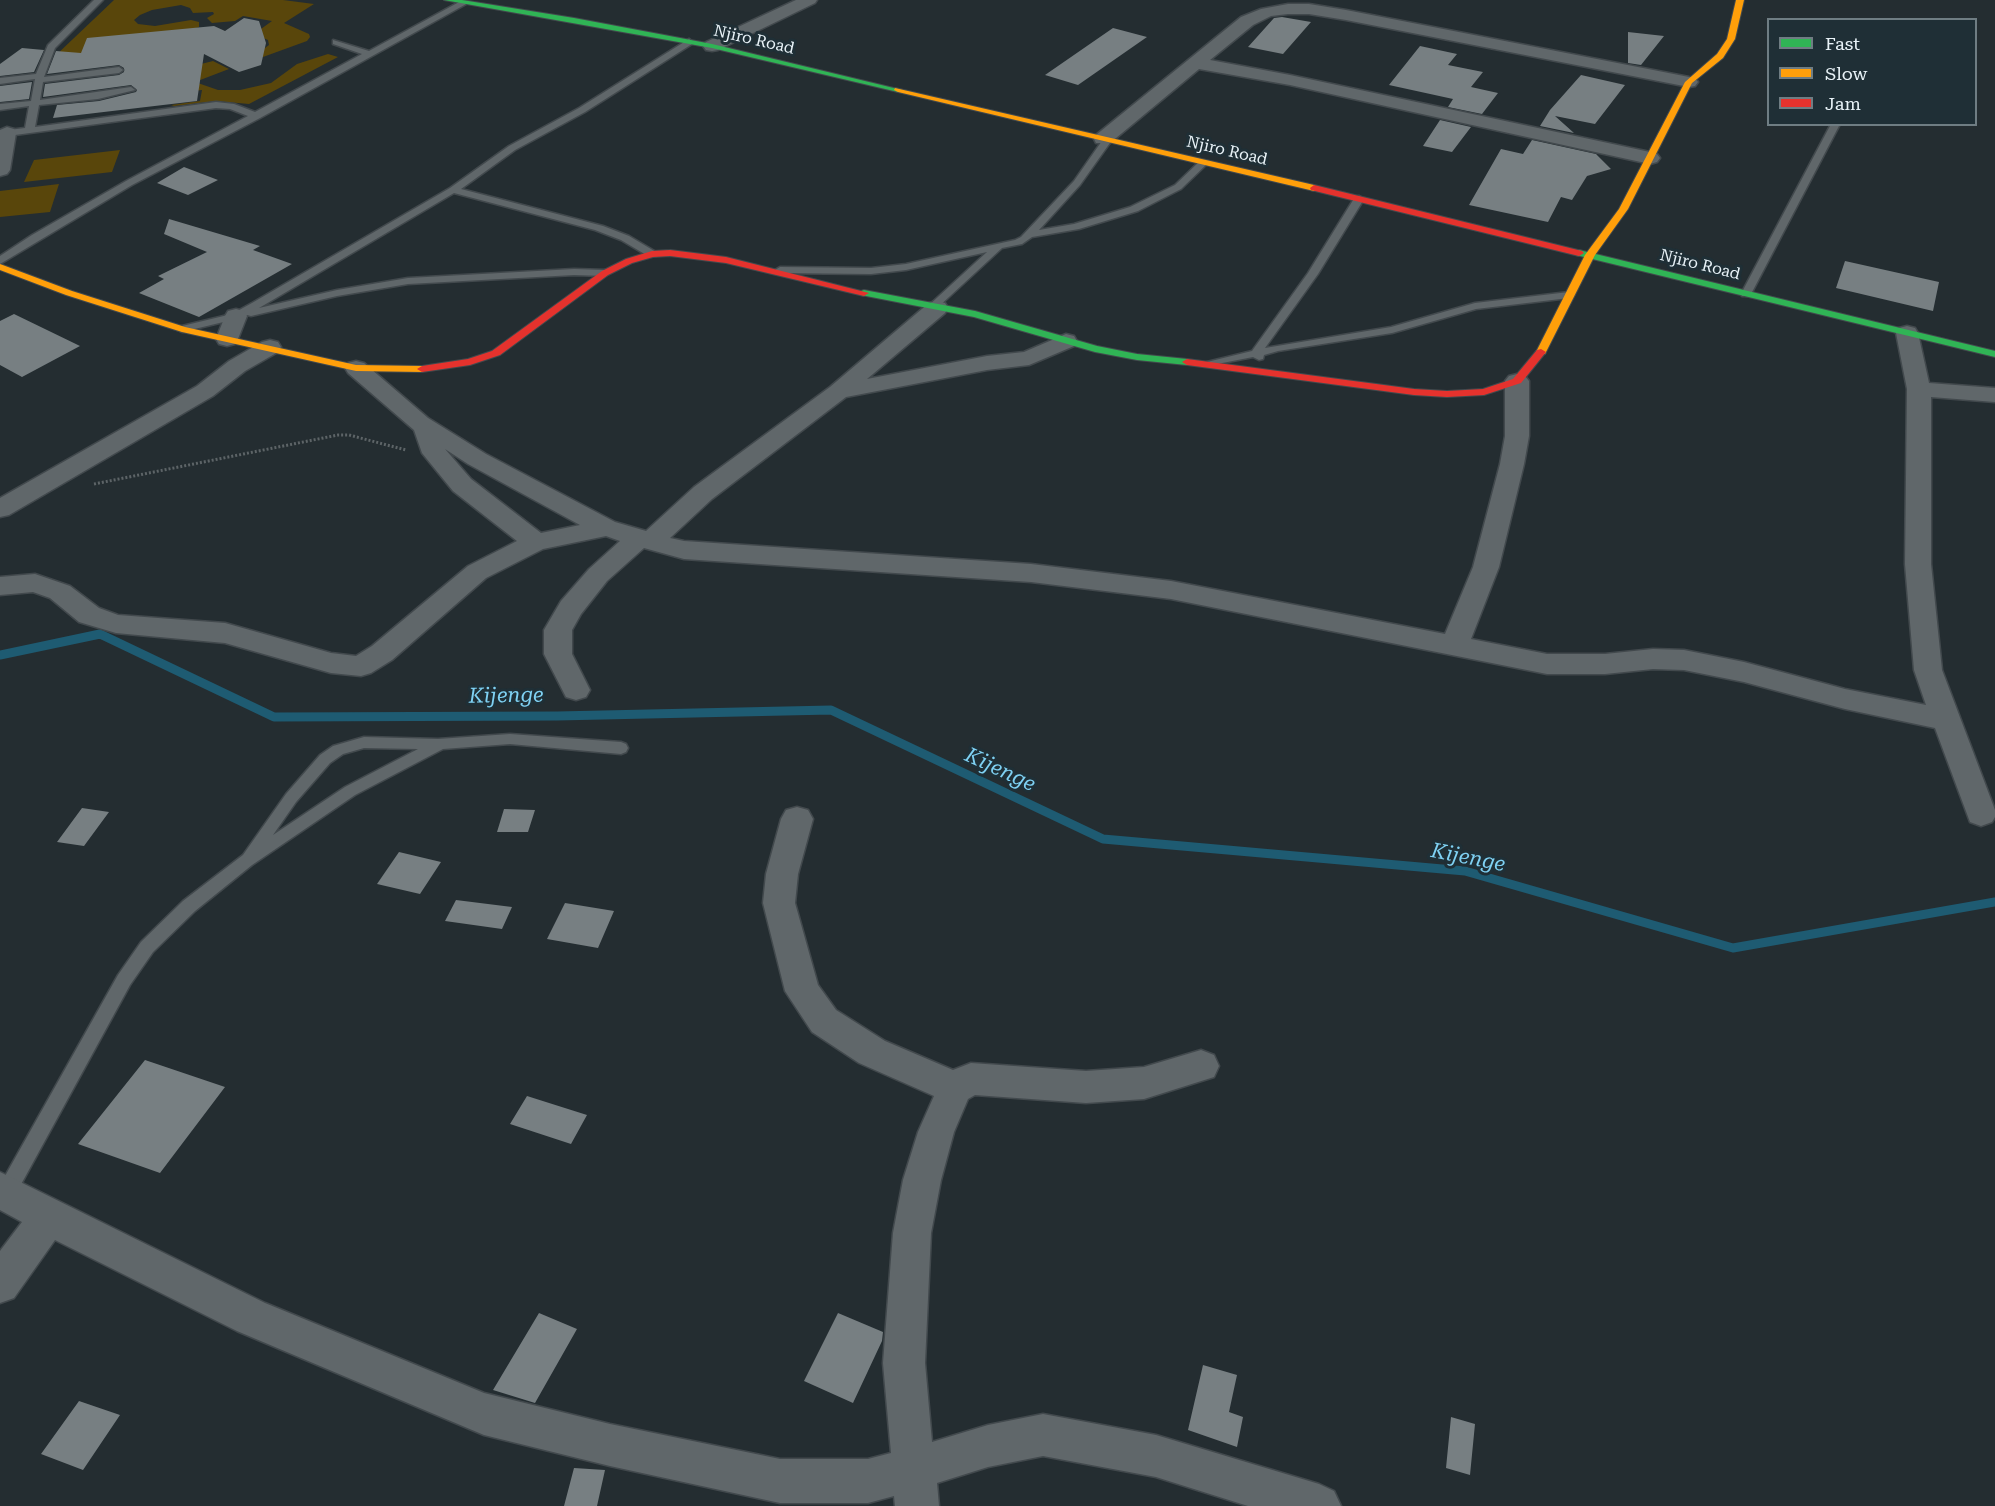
<!DOCTYPE html>
<html>
<head>
<meta charset="utf-8">
<style>
  body { margin:0 }
  #map { position:relative; width:1995px; height:1506px; overflow:hidden; background:#242d31; font-family:"Roboto Serif",serif }
  canvas { display:block }
  .legend { position:absolute; left:1767px; top:18px; width:210px; height:108px; box-sizing:border-box; background:#1f2f36; border:2px solid #6f7d83; margin:0; padding:8px 10px; list-style:none; font-size:18px; color:#e8f2f7 }
  .legend li { display:flex; align-items:center; gap:12px; height:30px }
  .legend b { width:30px; border:2px solid #6f7d83 }
</style>
</head>
<body>
<div id="map">
<canvas width="1995" height="1506"></canvas>
<ul class="legend">
<li><b style="height:8px;background:#30b455"></b>Fast</li>
<li><b style="height:8px;background:#ff9f0a"></b>Slow</li>
<li><b style="height:8px;background:#e5322d"></b>Jam</li>
</ul>
</div>
<script>
const ctx = document.querySelector('canvas').getContext('2d');
ctx.lineJoin = 'round';
function fill(path, color) {
  ctx.fillStyle = color;
  ctx.fill(path, 'evenodd');
}
function toPath(rows) {
  const path = new Path2D();
  for (const r of rows) {
    path.moveTo(r[0], r[1]);
    for (let i = 2; i < r.length; i += 2) path.lineTo(r[i], r[i + 1]);
  }
  return path;
}
function stroke(path, color, width, dash) {
  ctx.strokeStyle = color;
  ctx.lineWidth = width;
  ctx.lineCap = dash ? 'butt' : 'round';
  ctx.setLineDash(dash || []);
  ctx.stroke(path);
}
function drawText(font, color, halo, rows, align = 'center') {
  ctx.font = font + ' "Roboto Serif",serif';
  ctx.lineWidth = 6;
  ctx.setLineDash([]);
  ctx.textBaseline = 'middle';
  ctx.strokeStyle = halo;
  ctx.fillStyle = color;
  for (const [text, x, y, turn = 0] of rows) {
    ctx.save();
    ctx.translate(x, y);
    ctx.rotate((+turn || 0) * Math.PI / 180);
    ctx.textAlign = isNaN(turn) ? turn : align;
    if (halo) ctx.strokeText(text, 0, 0);
    ctx.fillText(text, 0, 0);
    ctx.restore();
  }
}
const green = toPath([
  [114,0,283,0,314,4,284,23,309,34,310,37,307,41,263,57,258,53,269,45,268,40,254,34,272,21,243,16,235,21,212,23,207,18,214,14,213,12,193,13,190,8,181,5,152,10,140,15,134,20,138,24,155,26,191,20,199,22,199,27,155,43,54,57],
  [328,54,338,57,249,104,216,101,174,106,171,105,200,101,202,90,166,94,201,64,213,61,229,69,195,82,218,90,240,90,271,83,297,64],
  [120,150,112,172,24,182,34,160],
  [59,184,50,212,0,217,0,191]
]);
const stream = toPath([
  [0,655,100,634,274,717,557,716,831,710,1103,839,1465,871,1733,948,1995,902]
]);
const building = toPath([
  [1282,17,1311,22,1283,54,1248,47,1274,18],
  [244,18,259,21,266,43,261,65,239,72,204,54,197,101,53,118,57,105,99,101,136,92,137,90,131,85,43,97,45,84,119,75,124,72,124,68,119,65,47,74,56,51,81,53,87,38,214,26,225,31],
  [1113,28,1147,37,1078,85,1045,75],
  [1628,32,1664,36,1641,65,1628,63],
  [1420,46,1457,54,1448,65,1483,72,1471,87,1498,93,1482,114,1448,107,1453,99,1389,85],
  [22,48,44,50,34,72,0,76,0,64],
  [1581,75,1625,85,1595,124,1555,116,1574,133,1540,126,1550,110],
  [32,82,29,99,0,102,0,86],
  [1440,120,1471,127,1452,152,1423,146],
  [1532,140,1596,154,1611,169,1587,176,1572,200,1561,197,1548,222,1469,205,1501,149,1523,154],
  [184,167,218,180,188,195,157,183],
  [169,219,260,246,253,250,292,264,199,317,139,293,164,279,158,276,207,252,164,234],
  [1845,261,1939,282,1933,311,1836,288],
  [14,314,80,346,22,377,0,365,0,321],
  [82,808,109,812,84,846,57,842],
  [504,809,535,810,528,832,497,832],
  [399,852,441,862,420,894,377,884],
  [456,900,512,907,502,929,445,921],
  [565,903,614,911,598,948,547,939],
  [145,1060,225,1087,160,1173,78,1144],
  [527,1096,587,1115,571,1144,510,1124],
  [539,1313,577,1329,535,1403,493,1390],
  [838,1313,883,1332,882,1341,853,1403,804,1381],
  [1203,1365,1237,1375,1229,1412,1243,1417,1237,1447,1188,1430],
  [79,1401,120,1415,83,1470,41,1454],
  [1451,1417,1475,1424,1470,1475,1446,1468],
  [574,1468,605,1470,597,1506,564,1506]
]);
const path = toPath([
  [94,484,338,435,349,435,406,450]
]);
const lane = toPath([
  [94,0,103,0,55,48,44,77,119,67,123,70,119,73,43,82,40,100,131,87,135,90,98,99,39,105,35,127,216,102,234,104,255,112,362,54,333,44,333,40,369,51,461,1,468,3,260,118,132,185,0,264,0,256,32,235,126,181,248,116,230,109,216,108,0,137,0,131,25,128,29,106,0,110,0,104,31,101,35,79,0,84,0,78,36,74,48,45,94,0],
  [689,39,693,42,692,44,585,112,515,150,461,189,603,226,629,236,656,252,656,256,648,256,621,240,595,230,454,193,259,308,337,290,408,278,574,269,605,270,610,273,605,276,574,275,408,284,337,296,251,316,247,315,240,318,182,332,176,329,178,327,232,314,252,303,450,188,509,146,579,108,689,39],
  [1831,124,1840,124,1751,294,1750,296,1742,296,1741,294,1831,124],
  [1104,138,1112,140,1080,185,1039,230,1074,224,1130,207,1175,185,1201,160,1209,162,1181,189,1138,211,1079,229,1032,237,1022,244,1002,248,936,309,932,310,927,307,987,252,906,270,871,274,780,273,775,270,780,267,871,268,906,264,1015,240,1021,237,1074,181,1104,138],
  [1359,196,1364,199,1318,274,1265,348,1391,327,1475,303,1569,292,1574,295,1569,298,1476,309,1392,333,1278,351,1264,355,1263,359,1259,360,1253,357,1207,366,1207,362,1252,351,1308,273,1355,197,1359,196],
  [510,734,621,742,626,744,628,748,626,752,621,754,510,744,443,749,355,795,252,865,195,911,153,952,130,985,13,1199,6,1202,0,1200,0,1185,118,975,141,942,183,901,243,855,286,794,320,755,333,746,364,737,438,739,510,734],
  [364,748,418,749,345,787,273,835,296,802,330,763,343,754,364,748]
]);
const street = toPath([
  [796,0,817,0,815,3,718,50,712,51,706,50,703,46,706,42,796,0],
  [1288,4,1309,4,1346,10,1689,77,1695,78,1698,82,1695,86,1689,87,1346,20,1309,14,1288,14,1271,16,1253,25,1210,60,1290,75,1650,152,1657,154,1660,158,1657,162,1650,164,1290,85,1199,69,1110,143,1096,143,1094,139,1096,135,1241,17,1261,9,1288,4],
  [7,127,14,129,16,133,10,170,7,174,0,176,0,130,7,127],
  [937,301,945,303,948,308,945,313,867,379,987,356,1024,352,1066,334,1074,336,1077,341,1074,346,1029,365,987,370,846,397,712,499,670,538,684,541,1031,564,1171,581,1445,634,1473,567,1500,464,1505,436,1505,381,1509,376,1517,374,1525,376,1529,381,1529,436,1524,464,1499,567,1471,639,1547,654,1605,654,1653,649,1684,650,1744,662,1845,689,1926,705,1914,670,1905,564,1907,389,1896,333,1899,328,1907,326,1915,328,1918,333,1929,383,1995,388,1995,402,1931,397,1931,564,1942,670,1995,810,1995,817,1992,822,1981,826,1970,822,1935,728,1845,709,1744,682,1684,670,1653,669,1605,674,1547,674,1171,599,1031,582,684,559,644,548,607,581,581,614,572,630,572,654,590,690,586,697,576,700,566,697,544,654,544,630,561,601,589,569,620,541,606,536,543,549,486,578,392,660,371,673,361,676,331,673,225,643,116,633,79,622,50,598,33,592,0,595,0,577,35,574,70,586,99,608,118,615,225,623,331,653,356,656,372,646,468,566,517,541,453,491,422,453,414,430,348,373,345,368,348,363,356,361,364,363,428,418,486,454,615,522,646,531,694,487,830,387,929,303,937,301],
  [445,449,468,464,580,525,541,533,471,479,445,449],
  [236,309,244,311,247,316,238,339,235,344,227,346,219,344,216,339,225,316,228,311,236,309],
  [270,340,278,342,281,347,278,352,245,371,213,396,9,515,0,517,0,498,197,386,229,361,262,342,270,340],
  [797,807,808,810,813,819,798,874,795,903,818,985,836,1010,885,1041,953,1070,971,1063,1086,1071,1144,1067,1201,1050,1214,1055,1219,1066,1214,1077,1144,1099,1086,1103,975,1095,968,1099,954,1132,941,1180,931,1233,925,1363,932,1442,988,1425,1043,1414,1156,1435,1319,1484,1334,1491,1341,1506,1248,1506,1156,1477,1043,1456,988,1467,937,1483,939,1506,895,1506,894,1496,868,1503,780,1503,610,1466,484,1435,237,1331,55,1240,14,1298,0,1303,0,1251,22,1222,0,1210,0,1172,265,1303,484,1393,610,1424,780,1459,868,1459,891,1453,883,1363,893,1233,903,1180,918,1132,934,1096,859,1063,812,1032,785,991,763,903,766,874,781,819,786,810,797,807]
]);
const fast = toPath([
  [444,0,462,0,574,18,712,44,902,90,898,92,712,48,444,0],
  [1579,250,1995,351,1995,357,1576,255,1574,253,1579,250],
  [864,290,975,311,1097,346,1137,354,1187,359,1192,362,1187,365,1137,360,1095,352,974,317,861,295,861,291,864,290]
]);
const slow = toPath([
  [1736,0,1744,0,1735,39,1723,58,1692,83,1628,209,1595,255,1546,352,1545,354,1537,354,1536,352,1585,255,1619,209,1685,82,1717,54,1727,39,1736,0],
  [895,88,1314,185,1318,188,1314,191,898,92,894,90,895,88],
  [0,264,72,291,185,327,356,365,422,366,427,369,422,372,356,371,182,332,66,295,0,270,0,264]
]);
const jam = toPath([
  [1314,185,1582,251,1584,253,1579,256,1311,190,1310,188,1314,185],
  [670,250,726,257,869,293,864,296,726,263,670,256,653,257,632,263,608,275,500,355,470,365,422,372,417,369,422,366,468,359,492,351,602,271,626,259,652,251,670,250],
  [1541,349,1546,352,1521,383,1484,395,1447,397,1414,395,1187,365,1182,362,1187,359,1414,389,1447,391,1483,389,1513,379,1537,350,1541,349]
]);
const farStreetnames = [
  ["Njiro Road",754,40,13],
  ["Njiro Road",1227,151,13],
  ["Njiro Road",1700,265,14]
];
const waterNames = [
  ["Kijenge",506,696,-1],
  ["Kijenge",1000,770,25],
  ["Kijenge",1468,858,11]
];
fill(green, '#59460b');
stroke(stream, '#1e5b72', 9);
fill(building, '#777f82');
stroke(lane, '#42494d', 3);
stroke(street, '#42494d', 3);
stroke(fast, '#42494d', 2);
stroke(slow, '#42494d', 2);
stroke(jam, '#42494d', 2);
stroke(path, '#5d6467', 3, [2, 2]);
fill(lane, '#60676a');
fill(street, '#60676a');
fill(fast, '#30b455');
fill(slow, '#ff9f0a');
fill(jam, '#e5322d');
drawText('16px', '#e8f2f7', '#1f2f36', farStreetnames);
drawText('italic 21px', '#7fd1f3', '#1f2f36', waterNames);
</script>
</body>
</html>
